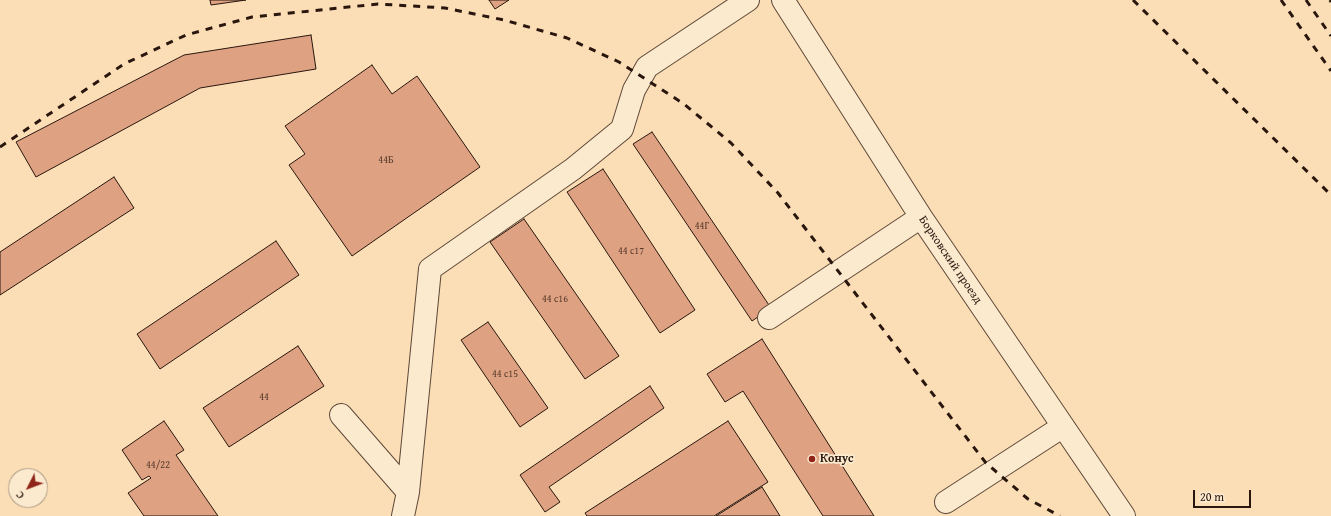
<!DOCTYPE html>
<html>
<head>
<meta charset="utf-8">
<style>
  body { margin:0 }
  #map { position:relative; width:1331px; height:516px; overflow:hidden; background:#fbdeb5; font-family:"Gentium Book Plus",serif }
  canvas { display:block }
  .north { position:absolute; left:8px; top:468px; width:40px; height:40px; box-sizing:border-box; background:#fceacf; border:1px solid #a89582; border-radius:50%; rotate:228deg; font-size:11px; font-weight:700; line-height:16px; text-align:center; color:#29160e }
  .north::after { content:''; display:block; margin:auto; width:14px; height:18px; background:#8f2418; clip-path:polygon(50% 0,100% 100%,50% 72%,0 100%) }
  .scale { position:absolute; left:1193px; top:490px; width:58px; height:18px; box-sizing:border-box; border:2px solid #29160e; border-top:0; padding-left:5px; font-size:12px; line-height:14px; white-space:nowrap; color:#29160e; -webkit-text-stroke:3px #fceacf; paint-order:stroke }
</style>
</head>
<body>
<div id="map">
<canvas width="1331" height="516"></canvas>
<div class="north">С</div>
<div class="scale">20 m</div>
</div>
<script>
const ctx = document.querySelector('canvas').getContext('2d');
ctx.lineJoin = 'round';
function fill(path, color) {
  ctx.fillStyle = color;
  ctx.fill(path, 'evenodd');
}
function toPath(rows) {
  const path = new Path2D();
  for (const r of rows) {
    path.moveTo(r[0], r[1]);
    for (let i = 2; i < r.length; i += 2) path.lineTo(r[i], r[i + 1]);
  }
  return path;
}
function stroke(path, color, width, dash) {
  ctx.strokeStyle = color;
  ctx.lineWidth = width;
  ctx.lineCap = dash ? 'butt' : 'round';
  ctx.setLineDash(dash || []);
  ctx.stroke(path);
}
function drawText(font, color, halo, rows, align = 'center') {
  ctx.font = font + ' "Gentium Book Plus",serif';
  ctx.lineWidth = 3.5;
  ctx.setLineDash([]);
  ctx.textBaseline = 'middle';
  ctx.strokeStyle = halo;
  ctx.fillStyle = color;
  for (const [text, x, y, turn = 0] of rows) {
    ctx.save();
    ctx.translate(x, y);
    ctx.rotate((+turn || 0) * Math.PI / 180);
    ctx.textAlign = isNaN(turn) ? turn : align;
    if (halo) ctx.strokeText(text, 0, 0);
    ctx.fillText(text, 0, 0);
    ctx.restore();
  }
}
const building = toPath([
  [210,0,246,0,211,5,210,0],
  [489,0,509,0,495,9,489,0],
  [311,35,316,69,200,88,36,177,16,142,184,55,311,35],
  [372,65,392,94,417,76,480,167,352,256,289,165,305,154,285,126,372,65],
  [652,132,771,308,752,321,633,144,652,132],
  [603,169,695,310,660,333,567,192,603,169],
  [114,177,134,208,0,295,0,252,114,177],
  [524,219,619,356,585,379,490,242,524,219],
  [276,241,299,275,160,369,137,334,276,241],
  [488,322,548,408,520,427,461,340,488,322],
  [762,339,874,516,823,516,743,391,725,402,707,374,762,339],
  [298,346,324,386,229,447,203,408,298,346],
  [650,386,664,408,549,487,560,502,545,512,520,475,650,386],
  [164,421,184,450,176,455,218,516,144,516,128,493,151,478,149,476,142,480,122,450,164,421],
  [728,421,768,482,714,516,587,516,585,513,728,421],
  [762,487,780,516,716,516,762,487]
]);
const minor = toPath([
  [783,0,921,217,1124,516],
  [769,318,921,217],
  [341,415,408,492,403,516],
  [408,492,430,269,573,169,622,129,634,90,647,67,748,0],
  [946,502,1062,427]
]);
const rail = toPath([
  [1133,0,1331,195],
  [1281,0,1331,71],
  [1306,0,1331,36],
  [1330,0,1331,2],
  [0,147,124,64,186,35,252,17,378,4,445,8,504,20,567,38,619,62,684,104,731,143,778,193,986,463,1028,499,1060,516]
]);
const markers = [
  [812,459,4,"#8f2418"]
];
const numberNames = [
  ["44Б",386,160],
  ["44Г",702,226],
  ["44 с17",631,251],
  ["44 с16",555,299],
  ["44 с15",505,374],
  ["44",264,397],
  ["44/22",158,465]
];
const streetNames = [
  ["Борковский проезд",950,260,56]
];
const poiNames = [
  ["Конус",820,459]
];
fill(building, '#dea282');
stroke(building, '#29160e', 1);
stroke(minor, '#5e4838', 24);
stroke(minor, '#fceacf', 22);
stroke(rail, '#29160e', 3, [7, 7]);
for (const [x, y, r, color] of markers) {
  const dot = new Path2D();
  dot.arc(x, y, r, 0, 2 * Math.PI);
  ctx.fillStyle = color;
  ctx.fill(dot);
  stroke(dot, '#fceacf', 1.5);
}
drawText('10px', '#56392b', null, numberNames);
drawText('12px', '#29160e', '#fceacf', streetNames);
drawText('bold 12px', '#29160e', '#fceacf', poiNames, 'left');
</script>
</body>
</html>
